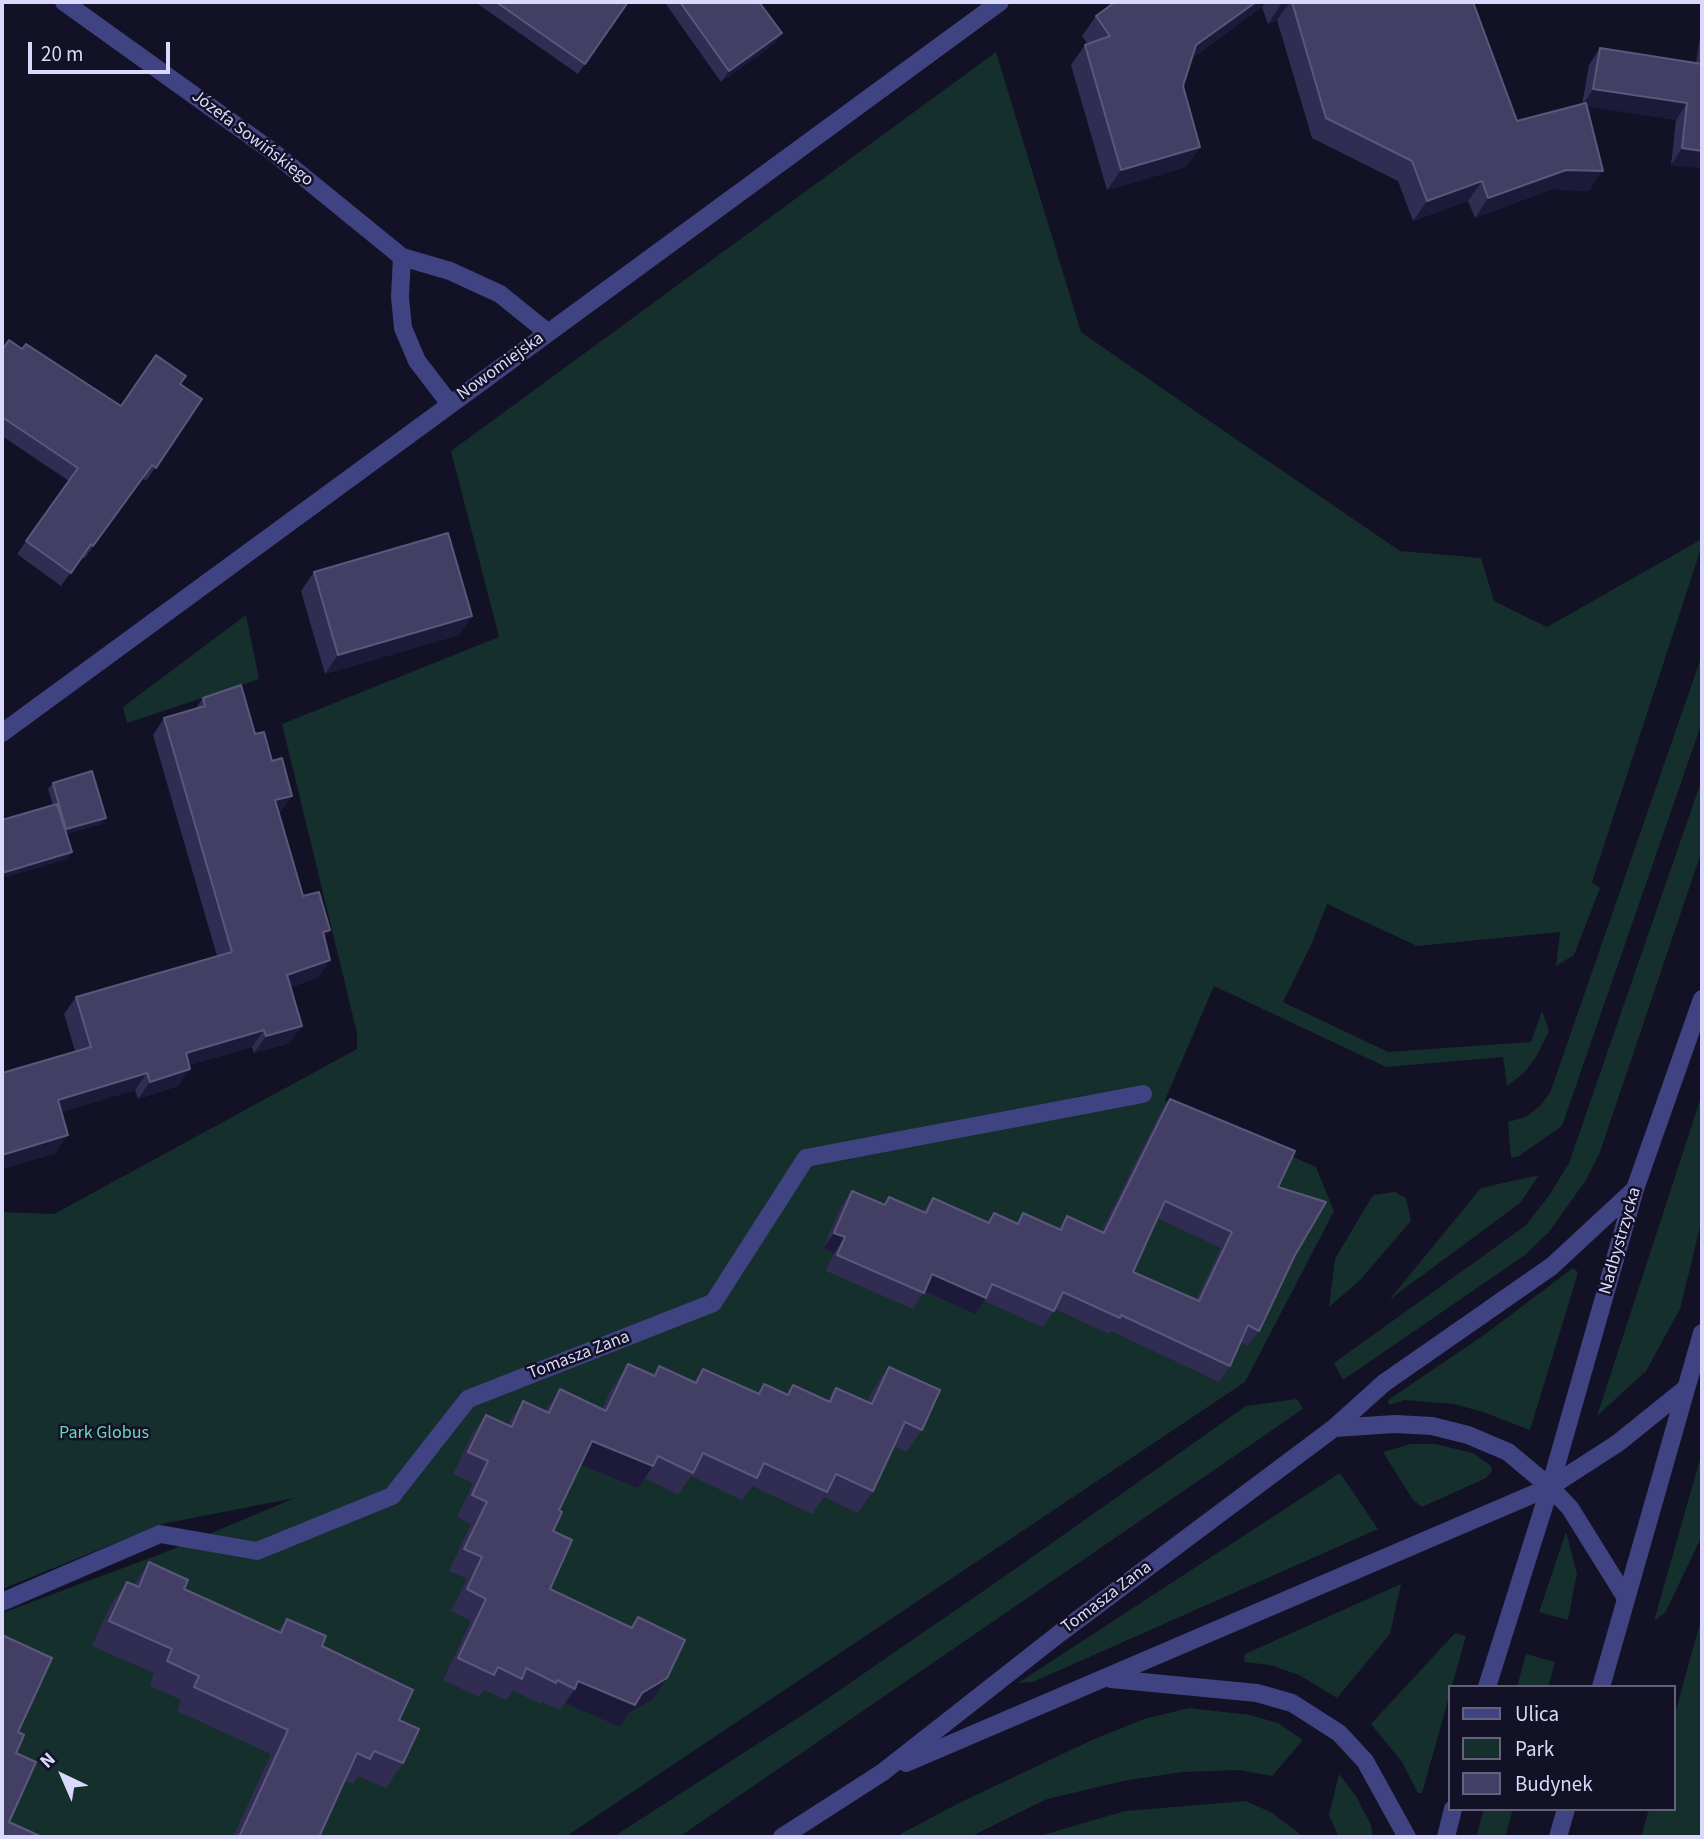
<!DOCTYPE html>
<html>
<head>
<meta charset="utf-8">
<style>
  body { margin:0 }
  #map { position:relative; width:1704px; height:1839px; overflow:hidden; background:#131126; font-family:"Source Sans 3",sans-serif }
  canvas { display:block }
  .frame { position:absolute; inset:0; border:4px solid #dad9fc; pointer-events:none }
  .legend { position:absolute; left:1448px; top:1685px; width:228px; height:126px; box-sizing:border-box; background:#131126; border:2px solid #63617c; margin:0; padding:9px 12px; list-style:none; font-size:21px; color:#dad9fc }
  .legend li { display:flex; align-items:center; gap:14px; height:35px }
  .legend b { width:35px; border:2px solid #63617c }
  .north { position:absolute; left:28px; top:1741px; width:70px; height:70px; -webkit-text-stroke:5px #131126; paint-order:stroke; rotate:316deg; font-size:19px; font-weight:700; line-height:28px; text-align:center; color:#dad9fc }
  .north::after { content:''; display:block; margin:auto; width:24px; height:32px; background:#dad9fc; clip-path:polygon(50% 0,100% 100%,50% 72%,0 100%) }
  .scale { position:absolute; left:28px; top:42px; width:142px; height:32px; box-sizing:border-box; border:4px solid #dad9fc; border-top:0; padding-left:9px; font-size:21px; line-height:24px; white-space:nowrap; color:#dad9fc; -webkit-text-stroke:5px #131126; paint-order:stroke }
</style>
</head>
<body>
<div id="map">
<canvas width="1704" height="1839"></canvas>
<div class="frame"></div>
<ul class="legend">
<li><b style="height:9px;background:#404381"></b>Ulica</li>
<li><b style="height:19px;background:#152f2c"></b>Park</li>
<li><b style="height:19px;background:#433f64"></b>Budynek</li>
</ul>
<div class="north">N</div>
<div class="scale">20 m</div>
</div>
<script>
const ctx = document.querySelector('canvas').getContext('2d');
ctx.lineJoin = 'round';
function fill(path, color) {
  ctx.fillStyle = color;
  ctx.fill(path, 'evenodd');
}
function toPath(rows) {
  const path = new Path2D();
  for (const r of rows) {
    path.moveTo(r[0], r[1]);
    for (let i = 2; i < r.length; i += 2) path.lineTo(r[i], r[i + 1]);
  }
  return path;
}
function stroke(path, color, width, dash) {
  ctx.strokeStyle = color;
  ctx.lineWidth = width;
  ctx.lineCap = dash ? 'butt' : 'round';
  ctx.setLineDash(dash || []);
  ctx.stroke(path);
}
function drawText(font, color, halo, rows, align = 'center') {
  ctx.font = font + ' "Source Sans 3",sans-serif';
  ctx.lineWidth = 5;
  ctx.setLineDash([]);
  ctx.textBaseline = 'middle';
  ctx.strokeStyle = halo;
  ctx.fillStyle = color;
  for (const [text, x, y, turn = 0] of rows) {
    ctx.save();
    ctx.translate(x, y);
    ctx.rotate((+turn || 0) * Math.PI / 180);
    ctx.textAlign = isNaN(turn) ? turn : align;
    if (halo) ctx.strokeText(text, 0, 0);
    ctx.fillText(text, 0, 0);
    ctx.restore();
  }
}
const green = toPath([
  [996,52,1081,332,1189,407,1400,551,1481,558,1494,601,1547,627,1702,539,1702,545,1592,882,1600,888,1574,955,1556,966,1560,932,1417,946,1327,904,1312,943,1283,1002,1388,1052,1531,1042,1542,1011,1549,1031,1536,1057,1524,1073,1507,1086,1503,1057,1386,1067,1214,986,1165,1100,1316,1167,1334,1211,1245,1382,565,1837,2,1837,2,1613,166,1552,295,1498,162,1524,2,1589,2,1212,54,1214,357,1049,357,1033,282,724,499,637,451,451],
  [246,615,259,679,127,723,123,707],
  [1702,655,1702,722,1562,1126,1519,1156,1511,1158,1508,1122,1526,1117,1540,1106,1550,1093],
  [1702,779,1702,850,1600,1152,1586,1180,1549,1232,1525,1255,1343,1380,1334,1363,1525,1226,1548,1197,1569,1163],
  [1702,1094,1702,1219,1680,1309,1646,1371,1597,1416],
  [1539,1175,1520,1203,1389,1300,1481,1188],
  [1395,1192,1406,1198,1411,1221,1360,1280,1329,1307,1335,1259,1373,1195],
  [1573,1268,1577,1271,1577,1276,1530,1430,1483,1412,1454,1404,1404,1400,1389,1405,1388,1400,1484,1335],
  [1297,1399,1303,1409,679,1837,613,1837,818,1705,1008,1574,1246,1406],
  [1411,1444,1435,1444,1473,1453,1491,1466,1492,1471,1486,1478,1422,1507,1413,1500,1383,1452],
  [1702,1452,1702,1536,1665,1613,1654,1621],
  [1340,1473,1378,1529,1033,1682,1018,1683],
  [1566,1532,1577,1573,1568,1620,1539,1612],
  [1401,1584,1390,1634,1337,1698,1299,1675,1270,1665,1244,1662,1245,1654],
  [1702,1616,1702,1837,1641,1837,1649,1809,1674,1809,1674,1717],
  [1455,1633,1466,1636,1422,1793,1418,1793,1402,1762,1371,1724],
  [1526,1654,1555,1662,1548,1687,1517,1687],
  [1189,1708,1250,1715,1278,1723,1303,1740,1272,1776,1239,1770,1182,1772,1123,1781,1047,1799,970,1837,895,1837,959,1803,1092,1740,1144,1719],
  [1339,1774,1356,1796,1371,1825,1373,1837,1339,1837,1329,1815],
  [1246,1801,1272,1813,1304,1837,1036,1837,1125,1811],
  [1484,1809,1513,1809,1505,1837,1476,1837]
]);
const minor = toPath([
  [64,2,273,152,402,257,450,271,500,294,547,332],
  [402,257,400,297,403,328,417,361,450,404],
  [2,733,1000,2],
  [2,1602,160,1534,257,1551,392,1496,468,1399,713,1303,806,1158,1143,1094]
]);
const tertiary = toPath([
  [1334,1428,1395,1424,1432,1426,1468,1435,1508,1452,1550,1487,1570,1508,1626,1598],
  [1111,1679,1257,1693,1292,1703,1339,1733,1365,1761,1407,1837],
  [1487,1687,1550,1487,1635,1189,1702,999],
  [1601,1687,1702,1333],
  [906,1763,1550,1487,1618,1443,1685,1389],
  [782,1837,883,1772,1060,1633,1334,1428,1384,1383,1552,1266,1635,1189],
  [1446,1837,1453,1809],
  [1558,1837,1566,1809]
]);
const wall = toPath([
  [475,2,628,2,578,74],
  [666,2,759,2,782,33,774,44,721,82,665,3],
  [1115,2,1473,2,1517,121,1582,105,1589,65,1600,48,1696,63,1702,23,1702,168,1671,165,1676,120,1587,106,1589,191,1552,189,1475,218,1468,201,1413,221,1398,181,1312,138,1277,20,1268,24,1262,7,1192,58,1183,86,1200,147,1186,167,1107,190,1071,65,1085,45,1088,45,1082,36,1096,16],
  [22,349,120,406,180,384,202,399,146,481,143,478,84,559,82,557,61,586,17,554,69,481,2,436,2,350],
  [314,572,459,635,325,674,301,591],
  [203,698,255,734,280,813,279,814,303,896,330,930,324,938,319,977,291,987,290,1043,254,1053,252,1047,189,1065,178,1086,138,1099,135,1090,61,1112,56,1153,2,1169,2,1073,75,1051,64,1014,76,997,217,956,153,735,164,718,196,708],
  [53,783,101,824,66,834,67,859,2,878,2,820,53,805,48,789],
  [1170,1099,1278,1187,1295,1255,1259,1331,1248,1346,1241,1343,1230,1366,1219,1382,1111,1331,1109,1334,1055,1309,1043,1327,984,1301,975,1314,924,1292,913,1309,826,1271,834,1253,823,1248,841,1207,852,1191,883,1205,889,1197,923,1211,933,1198,987,1222,994,1213,1016,1223,1023,1213,1058,1229,1067,1216,1101,1232,1159,1115],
  [1157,1218,1221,1248,1196,1300,1133,1272],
  [628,1364,653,1375,659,1366,694,1382,703,1369,757,1394,764,1384,786,1394,793,1385,827,1401,836,1388,867,1402,874,1388,889,1367,922,1430,906,1452,894,1446,873,1491,858,1513,824,1497,812,1514,752,1486,742,1500,691,1476,678,1495,645,1478,638,1488,581,1464,559,1510,553,1531,550,1589,630,1627,638,1617,652,1700,629,1713,620,1727,565,1703,560,1710,542,1702,541,1704,513,1691,506,1700,484,1690,479,1697,443,1680,471,1621,451,1611,467,1579,449,1571,471,1524,457,1517,473,1483,453,1474,471,1436,486,1415,507,1425,523,1401,545,1411,560,1389,602,1409,613,1386],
  [149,1562,184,1589,278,1631,287,1619,322,1646,399,1720,403,1763,386,1788,358,1776,353,1784,345,1780,319,1837,233,1837,271,1754,177,1711,181,1700,150,1686,154,1673,92,1646,110,1606,127,1582,134,1585]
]);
const shadedWall = toPath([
  [1256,2,1266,2,1262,7,1182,65,1196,45],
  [1287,2,1290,2,1277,20,1268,24,1281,4],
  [782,33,774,44,721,82,729,71],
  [1593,89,1687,103,1676,120,1582,106],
  [1200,147,1186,167,1107,190,1121,170],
  [1682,148,1702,151,1702,168,1671,165],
  [1566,170,1603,171,1589,191,1552,189,1475,218,1488,198],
  [1482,181,1468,201,1413,221,1427,201],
  [472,616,459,635,325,674,338,655],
  [292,796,280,813,263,817,275,800],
  [106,818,101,824,61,836,66,829],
  [72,852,67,859,2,878,2,873],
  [330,930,319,947,323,932],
  [330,960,319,977,276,992,287,975],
  [302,1026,290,1043,254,1053,266,1036],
  [264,1030,252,1047,174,1070,186,1053],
  [190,1069,178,1086,138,1099,150,1082],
  [147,1073,135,1090,46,1117,58,1100],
  [68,1135,56,1153,2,1169,2,1155],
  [834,1233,845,1237,834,1253,823,1248],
  [932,1274,986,1298,975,1314,921,1290],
  [592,1441,653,1466,638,1488,577,1463],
  [667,1678,652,1700,629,1713,620,1727,565,1703,575,1689,578,1681,642,1693]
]);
const building = toPath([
  [496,2,628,2,585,64,496,2],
  [680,2,759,2,782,33,729,71,680,2],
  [1115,2,1256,2,1196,45,1183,86,1200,147,1121,170,1085,45,1110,36,1096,16,1115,2],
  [1292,2,1473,2,1517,121,1586,103,1603,171,1566,170,1488,198,1482,181,1427,201,1412,161,1326,118,1292,2],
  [1600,48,1702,64,1702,151,1682,148,1687,103,1593,89,1600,48],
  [9,340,22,349,26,344,121,406,156,355,186,376,180,384,202,399,156,468,152,465,93,546,91,544,71,573,26,541,78,468,2,417,2,350,9,340],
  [448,533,472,616,338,655,314,572,448,533],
  [241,685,255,734,264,732,272,761,282,758,292,796,275,800,303,896,319,892,330,930,323,932,330,960,287,975,302,1026,266,1036,264,1030,186,1053,190,1069,150,1082,147,1073,58,1100,68,1135,2,1155,2,1073,91,1047,76,997,232,952,164,718,205,706,203,698,241,685],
  [92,771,106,818,66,829,53,783,92,771],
  [57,804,72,852,2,873,2,820,57,804],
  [1170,1099,1295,1151,1278,1187,1326,1202,1295,1255,1259,1331,1248,1325,1230,1366,1121,1315,1120,1318,1063,1292,1054,1311,992,1284,986,1298,932,1274,924,1293,837,1255,845,1237,834,1233,852,1191,885,1205,889,1197,926,1213,933,1198,989,1223,994,1213,1018,1224,1023,1213,1061,1230,1067,1216,1104,1233,1170,1099],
  [1165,1201,1232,1232,1199,1301,1133,1272,1165,1201],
  [628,1364,655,1376,659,1366,696,1383,703,1369,759,1394,764,1384,788,1395,793,1385,830,1402,836,1388,872,1404,889,1367,940,1390,922,1430,905,1422,873,1491,836,1474,827,1492,764,1463,757,1478,703,1453,693,1473,658,1456,653,1466,592,1441,559,1510,562,1512,553,1531,572,1540,550,1589,632,1628,638,1617,685,1640,667,1678,642,1693,635,1705,578,1681,575,1689,557,1680,556,1683,526,1668,522,1679,498,1667,494,1675,458,1658,486,1599,467,1589,482,1557,464,1549,487,1502,472,1495,488,1461,468,1452,486,1415,512,1427,523,1401,549,1413,560,1389,606,1411,628,1364],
  [149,1562,188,1580,184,1589,281,1633,287,1619,326,1636,322,1646,413,1690,399,1720,419,1729,403,1763,374,1751,370,1759,357,1753,319,1837,239,1837,288,1730,194,1687,199,1676,167,1661,172,1649,109,1621,127,1582,139,1587,149,1562],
  [2,1635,52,1658,18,1732,24,1735,16,1753,36,1762,9,1822,42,1837,2,1837,2,1635]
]);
const streetNames = [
  ["Józefa Sowińskiego",252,139,37],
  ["Nowomiejska",501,367,-36],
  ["Nadbystrzycka",1621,1241,-74],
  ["Tomasza Zana",579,1356,-21],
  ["Tomasza Zana",1107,1598,-37]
];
const parkNames = [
  ["Park Globus",104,1434]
];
fill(green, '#152f2c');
stroke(minor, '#404381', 18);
stroke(tertiary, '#404381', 18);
fill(wall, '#312c52');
fill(shadedWall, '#1d1939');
fill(building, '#433f64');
stroke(building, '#5b577c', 2);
drawText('18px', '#dad9fc', '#131126', streetNames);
drawText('18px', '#6ad7b4', '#131126', parkNames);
</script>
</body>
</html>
